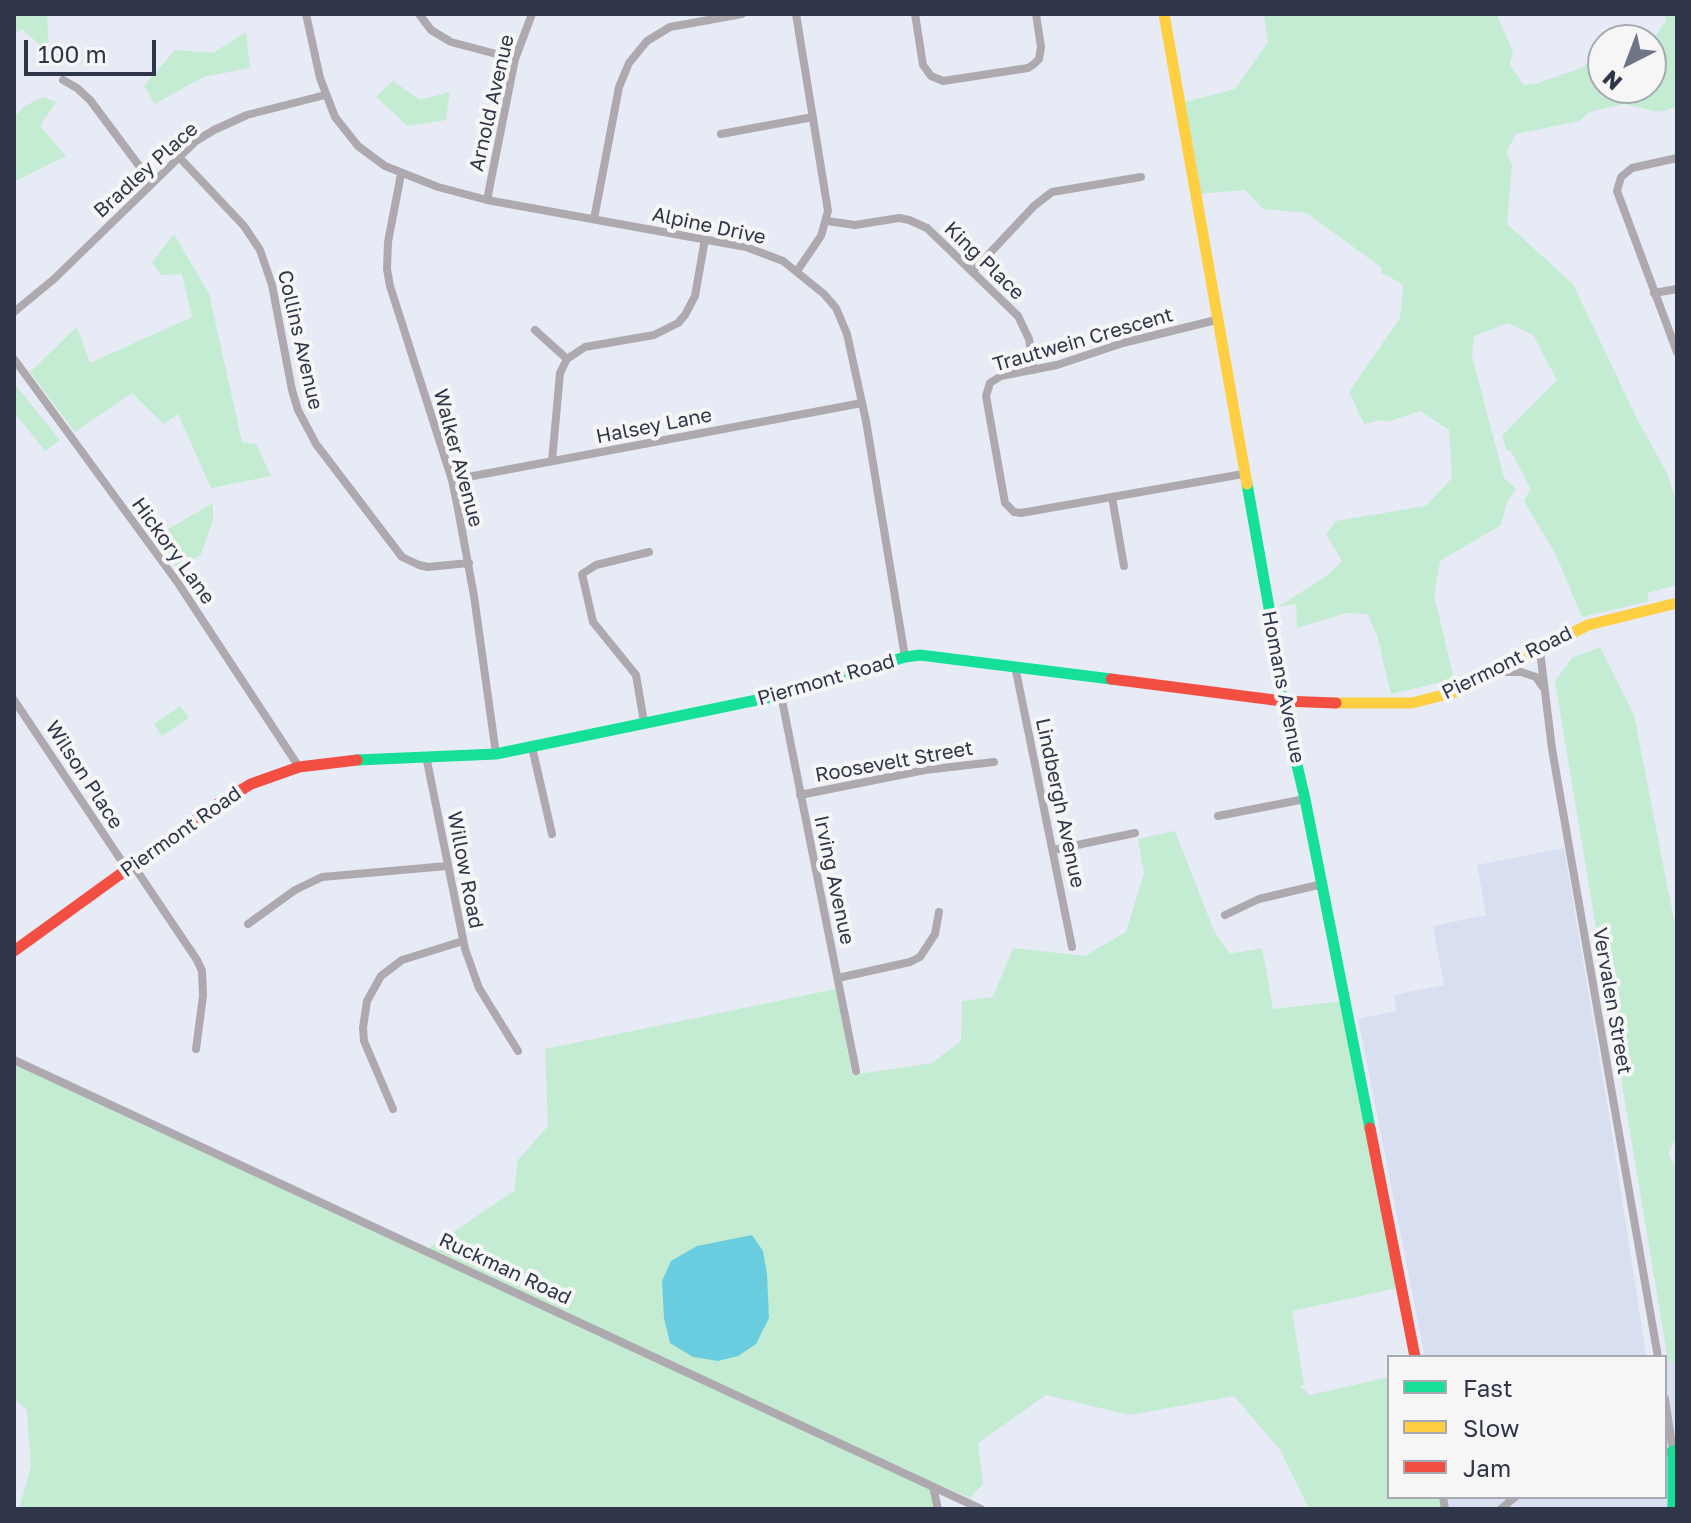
<!DOCTYPE html>
<html>
<head>
<meta charset="utf-8">
<style>
  body { margin:0 }
  #map { position:relative; width:1691px; height:1523px; overflow:hidden; background:#e7ebf6; font-family:"Golos Text",sans-serif }
  canvas { display:block }
  .frame { position:absolute; inset:0; border:16px solid #303649; pointer-events:none }
  .legend { position:absolute; left:1387px; top:1355px; width:280px; height:144px; box-sizing:border-box; background:#f6f6f6; border:2px solid #a7a9b1; margin:0; padding:10px 14px; list-style:none; font-size:24px; color:#303649 }
  .legend li { display:flex; align-items:center; gap:16px; height:40px }
  .legend b { width:40px; border:2px solid #a7a9b1 }
  .north { position:absolute; left:1587px; top:24px; width:80px; height:80px; box-sizing:border-box; background:#f6f6f6; border:2px solid #a7a9b1; border-radius:50%; rotate:222deg; font-size:22px; font-weight:700; line-height:32px; text-align:center; color:#303649 }
  .north::after { content:''; display:block; margin:auto; width:28px; height:36px; background:#707586; clip-path:polygon(50% 0,100% 100%,50% 72%,0 100%) }
  .scale { position:absolute; left:24px; top:40px; width:132px; height:36px; box-sizing:border-box; border:4px solid #303649; border-top:0; padding-left:10px; font-size:24px; line-height:28px; white-space:nowrap; color:#303649; -webkit-text-stroke:6px #f6f6f6; paint-order:stroke }
</style>
</head>
<body>
<div id="map">
<canvas width="1691" height="1523"></canvas>
<div class="frame"></div>
<ul class="legend">
<li><b style="height:10px;background:#16e098"></b>Fast</li>
<li><b style="height:10px;background:#ffcf43"></b>Slow</li>
<li><b style="height:10px;background:#f24e42"></b>Jam</li>
</ul>
<div class="north">N</div>
<div class="scale">100 m</div>
</div>
<script>
const ctx = document.querySelector('canvas').getContext('2d');
ctx.lineJoin = 'round';
function fill(path, color) {
  ctx.fillStyle = color;
  ctx.fill(path, 'evenodd');
}
function toPath(rows) {
  const path = new Path2D();
  for (const r of rows) {
    path.moveTo(r[0], r[1]);
    for (let i = 2; i < r.length; i += 2) path.lineTo(r[i], r[i + 1]);
  }
  return path;
}
function stroke(path, color, width, dash) {
  ctx.strokeStyle = color;
  ctx.lineWidth = width;
  ctx.lineCap = dash ? 'butt' : 'round';
  ctx.setLineDash(dash || []);
  ctx.stroke(path);
}
function drawText(font, color, halo, rows, align = 'center') {
  ctx.font = font + ' "Golos Text",sans-serif';
  ctx.lineWidth = 8;
  ctx.setLineDash([]);
  ctx.textBaseline = 'middle';
  ctx.strokeStyle = halo;
  ctx.fillStyle = color;
  for (const [text, x, y, turn = 0] of rows) {
    ctx.save();
    ctx.translate(x, y);
    ctx.rotate((+turn || 0) * Math.PI / 180);
    ctx.textAlign = isNaN(turn) ? turn : align;
    if (halo) ctx.strokeText(text, 0, 0);
    ctx.fillText(text, 0, 0);
    ctx.restore();
  }
}
const built = toPath([
  [1564,848,1611,1127,1646,1355,1655,1357,1425,1357,1358,1019,1396,1011,1394,995,1444,985,1433,926,1486,915,1477,865],
  [1665,1359,1677,1365,1677,1509,1445,1509,1443,1497,1665,1497]
]);
const green = toPath([
  [14,14,47,14,49,53,22,29,14,34],
  [1264,14,1497,15,1513,52,1510,64,1522,83,1526,85,1538,83,1581,68,1603,51,1603,88,1651,88,1651,44,1666,20,1664,14,1677,14,1677,107,1659,112,1624,104,1589,112,1579,121,1516,134,1506,153,1512,164,1507,224,1573,284,1637,419,1667,473,1677,504,1677,585,1647,593,1649,601,1582,617,1556,555,1524,501,1531,489,1510,450,1507,451,1502,436,1557,380,1533,335,1508,323,1474,336,1472,356,1504,478,1516,489,1506,504,1501,525,1440,561,1434,595,1454,679,1391,694,1377,635,1367,614,1346,613,1297,628,1296,604,1278,607,1328,575,1342,561,1326,534,1336,521,1426,506,1452,478,1449,430,1420,411,1387,422,1380,420,1364,424,1349,392,1400,318,1403,284,1381,273,1382,268,1307,213,1263,209,1245,190,1197,194,1181,103,1235,89,1268,42],
  [246,32,250,68,203,77,155,104,144,86,175,50,213,53],
  [393,81,420,100,450,92,446,120,408,126,376,97],
  [43,97,56,102,40,126,66,156,14,182,14,117,23,107],
  [174,234,209,294,242,442,256,444,271,476,211,488,178,414,164,424,132,393,75,432,30,372,77,327,90,363,192,317,182,274,161,275,152,262],
  [14,383,60,440,45,451,17,416,14,416],
  [213,503,213,520,201,554,179,570,151,539],
  [1600,647,1634,715,1677,936,1677,1137,1668,1153,1677,1170,1677,1365,1668,1360,1555,681,1572,658],
  [180,706,189,718,162,736,154,724],
  [1175,831,1214,931,1230,954,1262,948,1273,1009,1344,1001,1402,1287,1292,1311,1304,1385,1300,1386,1310,1395,1389,1377,1389,1497,1443,1497,1445,1509,1309,1509,1281,1451,1234,1396,1130,1415,1046,1395,978,1443,983,1484,970,1498,933,1482,938,1509,19,1509,31,1467,27,1410,14,1398,14,1063,428,1249,514,1191,518,1160,548,1126,545,1049,836,989,852,1075,932,1063,961,1041,962,1001,993,997,1013,948,1085,956,1126,932,1144,873,1138,839]
]);
const water = toPath([
  [752,1235,763,1251,767,1274,769,1318,756,1344,738,1356,718,1361,693,1357,670,1343,664,1318,662,1281,671,1261,697,1246]
]);
const street = toPath([
  [306,14,320,78,335,117,358,146,385,166,438,187,487,200,746,247,783,261,824,294,836,308,847,334,866,421,905,657],
  [419,14,431,30,451,42,515,59],
  [796,14,828,211,821,236,797,271],
  [915,14,923,65,931,76,943,81,1028,68,1034,64,1039,59,1041,47,1036,14],
  [63,80,77,88,90,100,152,183],
  [721,134,813,117],
  [179,157,244,226,260,250,272,285,292,390,298,410,316,444,402,557,419,565,428,567,469,563],
  [1677,158,1632,168,1621,177,1617,191,1677,352],
  [401,174,388,242,387,269,390,286,452,480,458,509,474,596,496,754],
  [487,200,515,59,532,14],
  [594,219,619,87,629,63,647,41,670,27,742,14],
  [827,221,855,225,899,218,909,220,927,228,1018,316,1029,339,1034,370],
  [973,271,1034,206,1052,192,1141,177],
  [1654,293,1677,289],
  [14,312,54,279,196,141,214,130,247,115,325,95],
  [1216,320,1123,343,1057,365,1001,376,990,383,986,396,1005,503,1014,512,1021,513,1243,474],
  [535,330,567,359],
  [14,359,178,583,299,767],
  [552,461,560,373,567,359,585,347,654,335,678,323,685,315,695,296,705,239],
  [452,480,862,403],
  [1112,497,1124,566],
  [1540,651,1552,749,1658,1357],
  [1015,666,1072,947],
  [1497,672,1521,672,1536,677,1542,686],
  [781,695,856,1071],
  [14,700,127,869],
  [644,722,636,675,593,622,582,574,596,565,649,552],
  [532,747,552,834],
  [426,756,465,949,479,988,518,1051],
  [800,795,925,770,994,762],
  [1218,816,1305,799],
  [1053,850,1135,833],
  [133,865,197,960,202,971,203,996,196,1049],
  [1225,915,1259,899,1322,884],
  [248,924,295,890,322,877,447,866],
  [838,978,910,962,920,957,935,934,939,912],
  [14,1060,981,1509],
  [393,1109,364,1041,363,1028,367,1001,381,976,402,960,463,941],
  [1665,1399,1673,1451,1665,1452],
  [933,1487,938,1509],
  [1443,1497,1445,1509],
  [1501,1509,1515,1497]
]);
const fast = toPath([
  [1247,484,1274,636,1282,701,1305,799,1370,1128],
  [357,760,496,754,781,695,905,657,920,655,1111,679],
  [1673,1509,1673,1451,1677,1450]
]);
const slow = toPath([
  [1164,14,1247,484],
  [1336,703,1412,703,1455,692,1588,625,1677,603]
]);
const jam = toPath([
  [1111,679,1282,701,1336,703],
  [14,951,216,805,251,784,299,767,357,760],
  [1370,1128,1415,1357]
]);
const streetNames = [
  ["Arnold Avenue",492,103,-77],
  ["Bradley Place",146,170,-42],
  ["Alpine Drive",709,226,12],
  ["King Place",984,261,44],
  ["Collins Avenue",300,340,77],
  ["Trautwein Crescent",1083,340,-16],
  ["Halsey Lane",654,426,-11],
  ["Walker Avenue",458,458,75],
  ["Hickory Lane",173,551,54],
  ["Piermont Road",1507,663,-26],
  ["Piermont Road",826,680,-16],
  ["Homans Avenue",1283,687,79],
  ["Roosevelt Street",894,762,-10],
  ["Wilson Place",84,775,57],
  ["Lindbergh Avenue",1060,803,78],
  ["Piermont Road",181,832,-35],
  ["Willow Road",465,870,79],
  ["Irving Avenue",834,880,78],
  ["Vervalen Street",1612,1001,80],
  ["Ruckman Road",505,1269,25]
];
fill(built, '#d8dff0');
fill(green, '#c3ecd2');
fill(water, '#6acddf');
stroke(street, '#aea9af', 8);
stroke(fast, '#16e098', 11);
stroke(slow, '#ffcf43', 11);
stroke(jam, '#f24e42', 11);
drawText('20px', '#303649', '#f6f6f6', streetNames);
</script>
</body>
</html>
